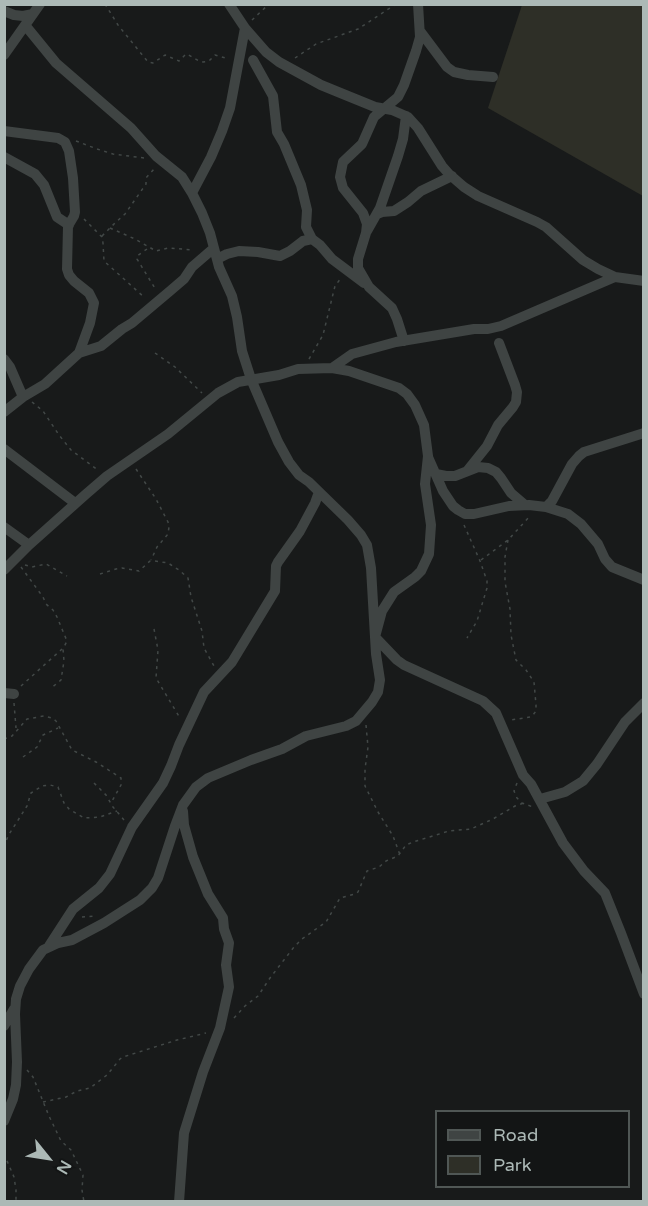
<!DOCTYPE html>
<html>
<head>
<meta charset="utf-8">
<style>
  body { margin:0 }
  #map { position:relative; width:648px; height:1206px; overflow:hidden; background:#181a1a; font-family:"Varela Round",sans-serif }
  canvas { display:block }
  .frame { position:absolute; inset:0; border:6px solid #acb9b6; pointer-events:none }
  .legend { position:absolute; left:435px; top:1110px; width:195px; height:78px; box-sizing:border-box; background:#131515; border:2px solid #505755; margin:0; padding:8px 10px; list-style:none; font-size:18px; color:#acb9b6 }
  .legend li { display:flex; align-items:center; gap:12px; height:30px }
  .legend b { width:30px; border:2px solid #505755 }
  .north { position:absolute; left:18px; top:1128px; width:60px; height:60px; -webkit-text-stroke:4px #131515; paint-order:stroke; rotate:120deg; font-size:16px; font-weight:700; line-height:24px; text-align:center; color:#acb9b6 }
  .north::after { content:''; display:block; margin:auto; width:21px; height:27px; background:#acb9b6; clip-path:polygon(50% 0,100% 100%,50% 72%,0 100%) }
</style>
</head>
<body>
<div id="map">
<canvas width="648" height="1206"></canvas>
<div class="frame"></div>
<ul class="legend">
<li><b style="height:8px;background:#3f4443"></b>Road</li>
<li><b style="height:16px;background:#2e2f27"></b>Park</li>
</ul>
<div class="north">N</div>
</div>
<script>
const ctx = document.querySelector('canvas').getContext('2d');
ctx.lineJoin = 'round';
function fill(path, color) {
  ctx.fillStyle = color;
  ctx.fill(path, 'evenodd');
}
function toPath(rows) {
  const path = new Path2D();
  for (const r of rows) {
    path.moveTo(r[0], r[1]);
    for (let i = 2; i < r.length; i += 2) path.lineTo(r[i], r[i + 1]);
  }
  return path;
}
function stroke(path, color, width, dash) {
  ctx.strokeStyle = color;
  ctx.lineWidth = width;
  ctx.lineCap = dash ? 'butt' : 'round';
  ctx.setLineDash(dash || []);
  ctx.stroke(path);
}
const green = toPath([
  [522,5,643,5,643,196,488,108]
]);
const path = toPath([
  [105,4,118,25,148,62,153,63,165,55,179,61,185,55,187,54,199,61,203,62,209,61,215,55,229,59],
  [252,20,269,4],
  [295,58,316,44,358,29,396,4],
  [76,141,97,149,113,154,144,158],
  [84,219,102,237,103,243,104,261,145,298],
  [110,228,135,239,156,251,168,248,194,250],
  [102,236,115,223,125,214,146,184,146,178,155,168],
  [147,249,137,256,137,259,156,290],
  [155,353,175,367,202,393],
  [309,359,323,335,335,286,341,278],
  [32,402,43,411,59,435,71,450,99,471],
  [136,469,156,499,168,522,169,527,168,534,157,547,151,560],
  [464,525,480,561,487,581,487,588,477,621,467,638],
  [508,540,505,557,505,582,510,609,511,635,516,660,526,670,534,682,536,705,536,711,533,715,530,717,511,720],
  [481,560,508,540,531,515],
  [25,565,32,567,46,564,67,576],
  [21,567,43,597,46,604,53,610,57,617,67,641,63,649,64,661,61,680,50,689],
  [100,574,116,569,122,568,139,571,150,561,155,561,168,563,179,570,188,578,191,597,202,631,204,648,214,666],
  [154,629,158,650,156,678,180,718],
  [21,686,62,649],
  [14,703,16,728],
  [366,725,368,747,365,769,365,786,378,812,393,836,400,855],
  [4,739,12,736,27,719,44,716,52,718,56,721,72,750,96,762,121,778,121,785,111,803],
  [23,757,37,747,43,735,58,728],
  [94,783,106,795,113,807,124,820],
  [517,783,514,791,517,798,522,803,533,807],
  [4,847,8,836,27,806,31,793,42,786,50,785,58,787,64,803,69,809,84,818,100,817,117,811],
  [82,917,95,916],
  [234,1018,245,1006,258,996,270,978,294,947,302,939,326,922,340,898,355,894,358,892,367,871,379,867,386,861,398,856,406,845,413,842,449,831,471,829,493,819,515,806,524,803],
  [27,1070,33,1077,49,1116,61,1141,71,1150,83,1175,82,1190,84,1202],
  [43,1102,66,1097,77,1091,90,1088,107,1075,120,1059,123,1057,177,1040,206,1033],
  [4,1154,14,1177,16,1190,16,1202]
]);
const minor = toPath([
  [229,4,245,28,266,52,279,62,321,85,343,94,375,107,392,110,408,117,418,128,442,166,449,174,464,187,478,196,537,222,546,227,583,260,598,269,615,277,644,281],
  [4,11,14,15,23,16,33,14],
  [25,25,56,63,131,128,156,156,182,177,192,193,202,213,210,233,219,267,232,296,237,317,242,351,251,379,278,442,289,462,299,475,309,482,348,520,361,535,367,545,371,568,375,637,397,660,404,665,483,701,496,713,523,775,531,784,563,843,584,871,605,893,621,933,644,994],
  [420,31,447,67,454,72,468,75,493,77],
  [4,55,40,4],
  [253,60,273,96,277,132,284,144,301,185,307,210,306,227,312,239,320,245,332,259,364,283],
  [4,131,58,138,65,142,69,151,73,178,75,212,74,216,68,226,67,269,69,275,74,281,89,293,94,303,90,323,79,353],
  [4,157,35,174,44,185,57,217,69,225],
  [192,193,211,157,222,131,230,108,245,28],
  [377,214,382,212,394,211,408,202,421,191,452,176],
  [367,231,380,208,398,156,403,139,406,116],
  [217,259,227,254,239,251,258,252,280,256,290,251,303,241,312,239],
  [404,341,397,319,392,308,369,287,358,268,358,259,366,233,367,224,363,213,343,188,340,177,343,162,362,144,374,117,398,97,404,85,416,51,420,37,418,4],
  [4,359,10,367,23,397],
  [332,368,352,354,396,342,474,329,488,329,501,326,615,277],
  [4,412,23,397,45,384,79,353,101,346,122,329,132,323,170,291,184,279,192,267,214,248],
  [4,449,75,503],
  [428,457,443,491,453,506,458,510,465,514,474,514,509,506,529,505,546,507,568,514,581,524,598,544,605,559,612,567,644,580],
  [467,471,487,446,498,425,513,407,516,402,517,392,515,385,499,343],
  [436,474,446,476,455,476,478,467,488,468,496,472,501,478,511,493,525,505],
  [546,507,552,501,572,464,579,456,584,452,644,433],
  [4,527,29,545],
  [4,570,29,545,85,495,107,476,168,434,218,393,238,382,279,375,298,369,332,368,349,371,399,388,407,394,415,405,424,425,428,456,425,484,431,525,429,554,421,571,415,577,394,592,382,611,375,637,376,654,380,680,378,692,372,702,356,721,346,726,306,736,282,749,251,760,208,778,196,787,183,805,175,826,158,878,152,888,140,900,104,923,72,940,58,943,43,950,29,969,20,986,16,999,15,1014,17,1062,16,1085,13,1099,4,1121],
  [4,693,14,694],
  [540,799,565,792,583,781,597,764,625,722,644,703],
  [49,946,73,909,99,888,110,874,132,827,163,783,171,766,179,745,204,692,232,662,275,591,276,566,278,562,300,531,315,503,319,492],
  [4,1026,14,1009],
  [179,1202,184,1133,203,1072,220,1028,229,987,226,965,229,943,224,929,223,918,208,894,193,857,184,825,183,811]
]);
fill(green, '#2e2f27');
stroke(path, '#424847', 1.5, [3, 4.5]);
stroke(minor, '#3f4443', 10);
</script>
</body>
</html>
